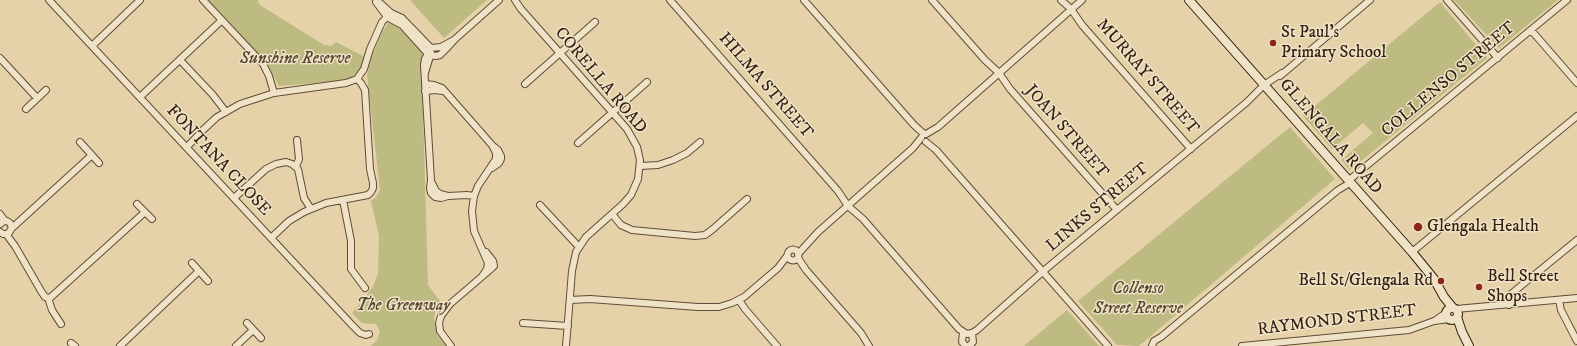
<!DOCTYPE html>
<html>
<head>
<meta charset="utf-8">
<style>
  body { margin:0 }
  canvas { display:block; background:#e6d2a8 }
</style>
</head>
<body>
<canvas width="1577" height="346"></canvas>
<script>
const ctx = document.querySelector('canvas').getContext('2d');
ctx.lineJoin = 'round';
function fill(path, color) {
  ctx.fillStyle = color;
  ctx.fill(path, 'evenodd');
}
function toPath(rows) {
  const path = new Path2D();
  for (const r of rows) {
    if (r.length === 3) {
      path.moveTo(r[0] + r[2], r[1]);
      path.arc(r[0], r[1], r[2], 0, 2 * Math.PI);
      continue;
    }
    path.moveTo(r[0], r[1]);
    for (let i = 2; i < r.length; i += 2) path.lineTo(r[i], r[i + 1]);
  }
  return path;
}
function stroke(path, color, width, dash) {
  ctx.strokeStyle = color;
  ctx.lineWidth = width;
  ctx.lineCap = dash ? 'butt' : 'round';
  ctx.setLineDash(dash || []);
  ctx.stroke(path);
}
function drawText(font, color, halo, rows, align = 'center') {
  ctx.font = font + ' "IM FELL DW Pica",serif';
  ctx.lineWidth = 3;
  ctx.setLineDash([]);
  ctx.textBaseline = 'middle';
  ctx.strokeStyle = halo;
  ctx.fillStyle = color;
  for (const [text, x, y, turn = 0] of rows) {
    ctx.save();
    ctx.translate(x, y);
    ctx.rotate((+turn || 0) * Math.PI / 180);
    ctx.textAlign = isNaN(turn) ? turn : align;
    if (halo) ctx.strokeText(text, 0, 0);
    ctx.fillText(text, 0, 0);
    ctx.restore();
  }
}
const green = toPath([
  [206,0,258,0,259,4,263,7,324,45,331,46,336,42,365,57,360,74,351,80,279,86,268,65],
  [410,0,487,0,444,38],
  [1454,0,1558,0,1499,48],
  [1440,2,1487,58,1350,170,1341,160,1373,133,1363,123,1332,149,1303,116],
  [390,20,413,41,423,54,422,76,428,285,442,304,435,312,434,320,438,336,447,346,371,346,377,340,380,332,376,324,362,323,352,313,373,287,378,273,379,236,371,201,376,197,380,190,367,75,373,54,381,34],
  [1290,127,1335,179,1139,346,1117,345,1078,301],
  [1067,310,1099,346,1024,346]
]);
const street = toPath([
  [49,0,353,326,360,333,366,335,369,334],
  [203,0,263,64,269,76,274,93],
  [515,0,521,9,627,129,637,147,640,160,638,179,631,195,623,204,586,237,576,252,572,271,566,346],
  [670,0,838,191,848,206,863,219,959,329,967,334,972,333,977,330,1047,268,1247,102,1264,85,1282,73],
  [804,0,914,125,924,134],
  [932,0,985,60,999,73,1010,89,1117,210],
  [1061,0,1071,9,1082,25,1191,149],
  [1447,0,1498,58],
  [376,2,387,17,402,25,429,55,436,56,440,55,447,48,454,40],
  [380,3,391,13,402,18,431,48],
  [1531,30,1577,83],
  [92,46,140,0],
  [431,48,425,59,424,65,431,180,430,188,431,193,435,197,441,198,448,196],
  [431,48,441,47,454,40,499,0],
  [0,58,37,98],
  [180,60,213,95,226,112],
  [425,73,431,53],
  [1280,76,1370,0],
  [425,84,434,85,442,88,492,145,498,150,501,156,501,159,499,163,492,168],
  [525,84,595,22],
  [425,91,436,90,442,91],
  [140,97,222,20],
  [26,109,46,90],
  [926,134,938,127,1082,0],
  [80,142,99,163],
  [926,142,936,150,1108,346],
  [578,143,647,82],
  [187,147,203,130,217,117,240,104,274,93,346,83,357,79,364,69,370,49,382,22,391,13],
  [296,166,299,159,297,140],
  [640,166,658,165,673,160,687,153,700,142],
  [1348,181,1567,0],
  [432,183,436,191,440,194,448,196,467,195,474,196],
  [234,198,266,169,276,164,286,162,292,164,298,169,304,198,311,209],
  [343,200,351,241,351,269,365,288],
  [137,204,152,219],
  [540,205,579,247],
  [0,214,5,221],
  [612,214,621,225,632,230,695,236,705,235,713,229,747,199],
  [0,224,4,221,7,221,10,223,12,228,8,234,3,234,0,232],
  [12,228,92,155],
  [6,234,15,246,41,291,45,297,50,298,145,212],
  [271,238,289,221,304,212,326,203,368,195,371,192,373,188,373,183,370,169,365,90,361,83,357,79],
  [793,255,5.5],
  [1412,252,1577,116],
  [798,254,818,232,913,148,921,138],
  [798,258,806,270,861,333,869,346],
  [192,263,208,281],
  [483,275,487,269,488,263,474,231,472,211,474,196,478,186,496,159,496,153,492,145],
  [48,298,52,310,61,324],
  [570,300,590,299,698,307,719,307,732,303,744,297,778,268,787,256],
  [739,300,745,309,777,346],
  [1559,300,1561,310,1577,341],
  [1509,305,1508,299,1511,294,1577,240],
  [1456,309,1577,298],
  [1437,319,1446,313],
  [247,323,261,338],
  [523,323,568,326],
  [963,332,962,342,966,346],
  [71,343,75,346],
  [120,346,199,271],
  [236,346,253,330],
  [451,346,440,331,439,323,441,316,450,304,492,268,494,266,493,261,486,252],
  [969,346,973,342,972,333],
  [1152,346,1154,341,1161,337,1338,190,1350,183],
  [1242,346,1409,330,1434,321,1449,319]
]);
const secondary = toPath([
  [1189,0,1412,252,1434,279,1444,297,1453,308],
  [1452,314,6],
  [1457,317,1462,332,1469,346]
]);
const markers = [
  [1273,43,4,"#8f2418"],
  [1418,227,5,"#8f2418"],
  [1441,281,4,"#8f2418"],
  [1479,287,4,"#8f2418"]
];
const poiNames = [
  ["St Paul's",1281,33],
  ["Primary School",1281,53],
  ["Glengala Health",1427,227],
  ["Bell Street",1487,277],
  ["Shops",1487,297],
  ["Bell St/Glengala Rd",1433,281,"right"]
];
const parkNames = [
  ["Sunshine Reserve",295,59],
  ["Collenso",1138,289],
  ["Street Reserve",1138,309],
  ["The Greenway",403,306]
];
const streetNames = [
  ["MURRAY STREET",1147,77,49],
  ["COLLENSO STREET",1449,80,-40],
  ["CORELLA ROAD",600,81,50],
  ["HILMA STREET",765,86,49],
  ["JOAN STREET",1066,132,49],
  ["GLENGALA ROAD",1330,137,49],
  ["FONTANA CLOSE",218,161,47],
  ["LINKS STREET",1098,208,-40],
  ["RAYMOND STREET",1337,321,-7]
];
fill(green, '#bdba82');
stroke(street, '#604c38', 8);
stroke(secondary, '#332012', 10);
stroke(street, '#efe2c6', 6);
stroke(secondary, '#efe2c6', 8);
for (const [x, y, r, color] of markers) {
  const dot = new Path2D();
  dot.arc(x, y, r, 0, 2 * Math.PI);
  ctx.fillStyle = color;
  ctx.fill(dot);
  stroke(dot, '#efe2c6', 1.5);
}
drawText('17px', '#332012', '#efe2c6', poiNames, 'left');
drawText('italic 17px', '#56462e', '#efe2c6', parkNames);
drawText('17px', '#332012', '#efe2c6', streetNames);
</script>
</body>
</html>
